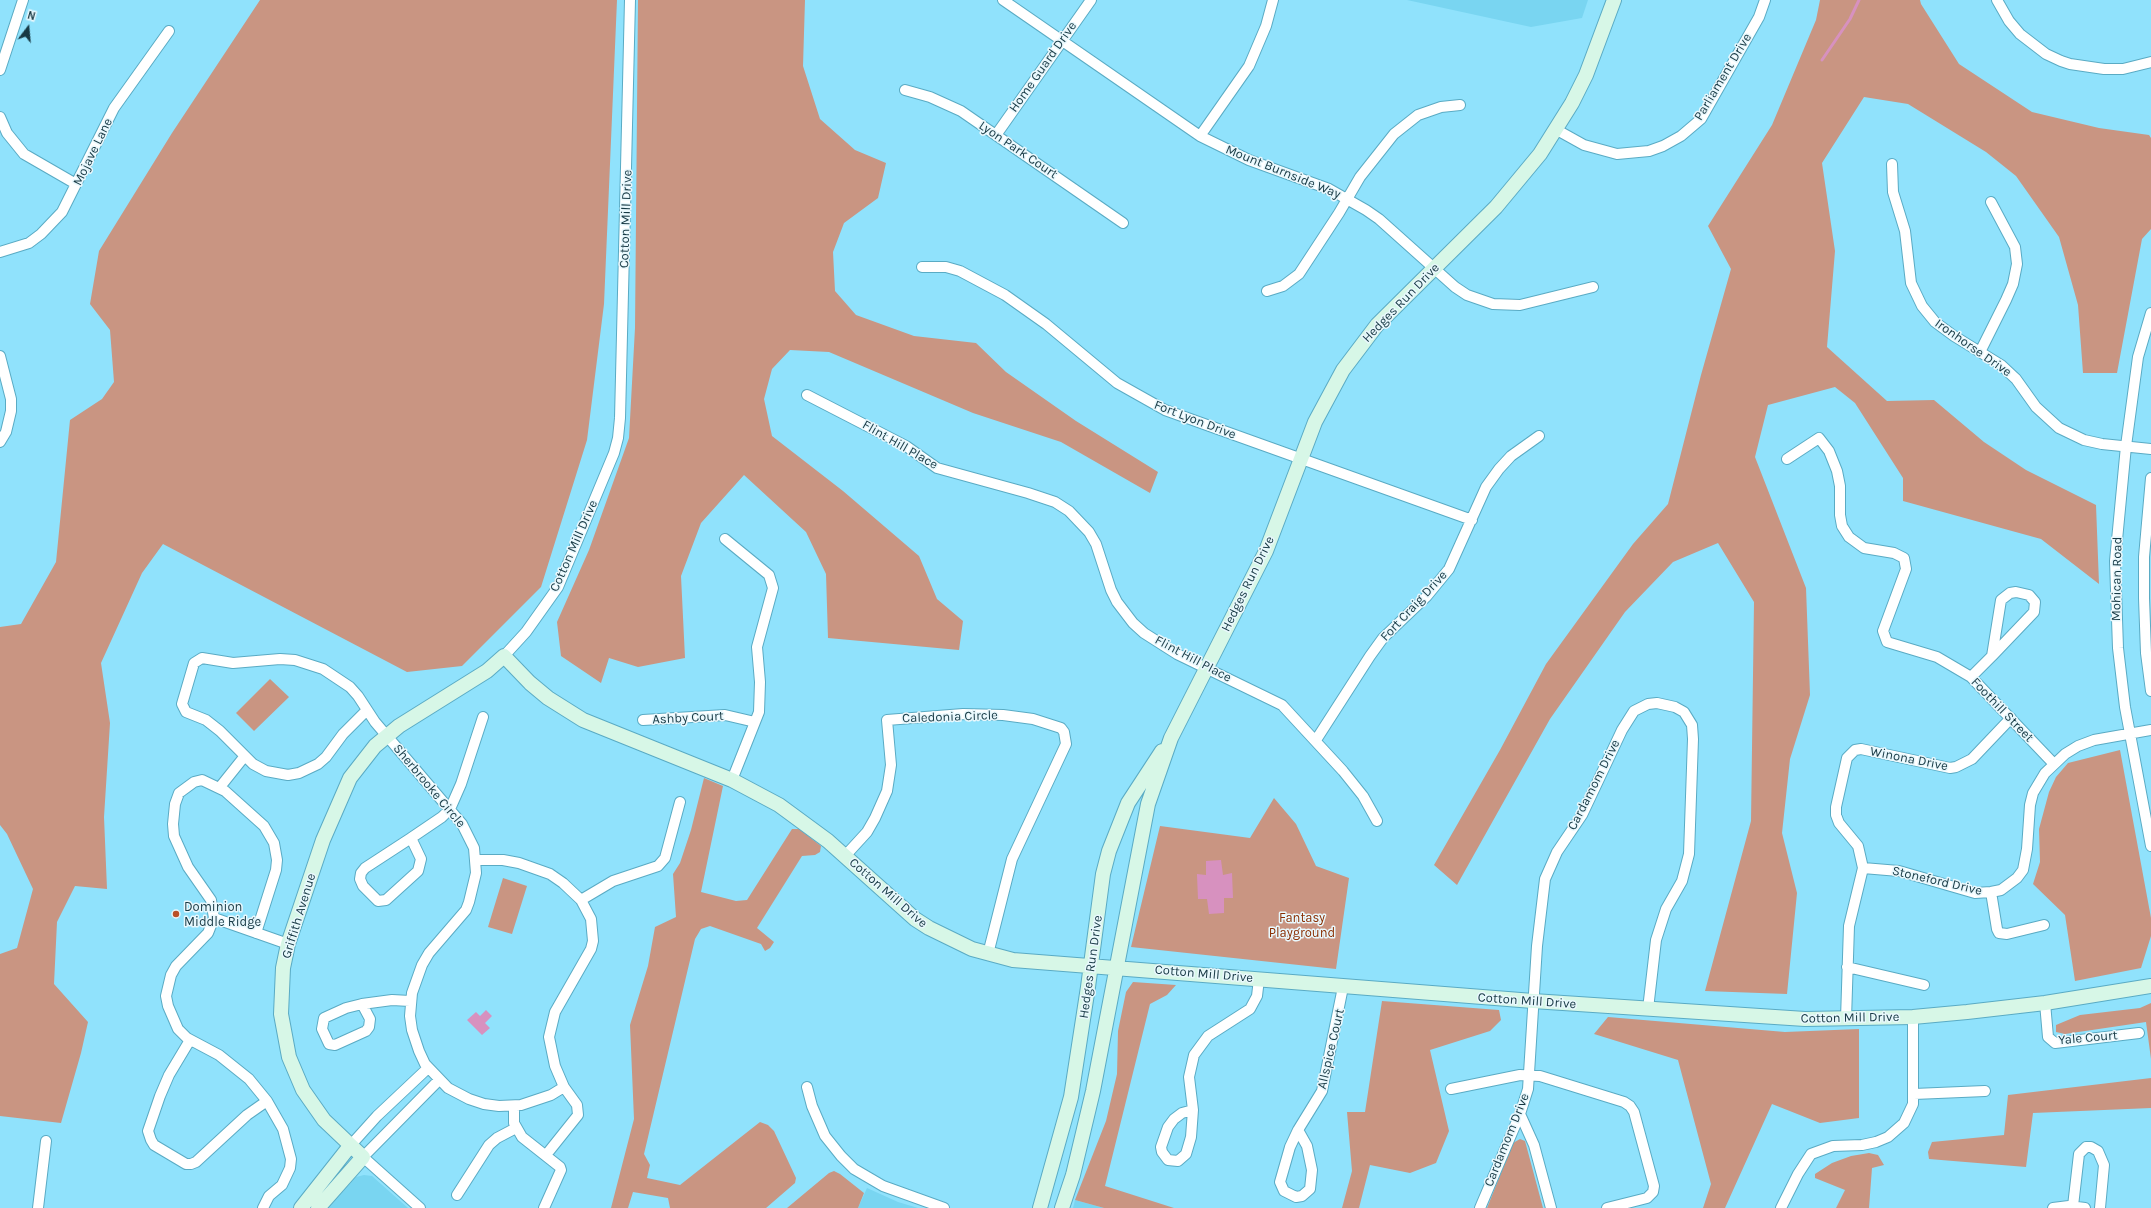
<!DOCTYPE html>
<html>
<head>
<meta charset="utf-8">
<style>
  body { margin:0 }
  #map { position:relative; width:2151px; height:1208px; overflow:hidden; background:#90e2fc; font-family:Karla,sans-serif }
  canvas { display:block }
  .north { position:absolute; left:8px; top:8px; width:40px; height:40px; -webkit-text-stroke:3px #e9f8fd; paint-order:stroke; rotate:16deg; font-size:11px; font-weight:700; line-height:16px; text-align:center; color:#173944 }
  .north::after { content:''; display:block; margin:auto; width:14px; height:18px; background:#173944; clip-path:polygon(50% 0,100% 100%,50% 72%,0 100%) }
</style>
</head>
<body>
<div id="map">
<canvas width="2151" height="1208"></canvas>
<div class="north">N</div>
</div>
<script>
const ctx = document.querySelector('canvas').getContext('2d');
ctx.lineJoin = 'round';
function fill(path, color) {
  ctx.fillStyle = color;
  ctx.fill(path, 'evenodd');
}
function toPath(rows) {
  const path = new Path2D();
  for (const r of rows) {
    path.moveTo(r[0], r[1]);
    for (let i = 2; i < r.length; i += 2) path.lineTo(r[i], r[i + 1]);
  }
  return path;
}
function stroke(path, color, width, dash) {
  ctx.strokeStyle = color;
  ctx.lineWidth = width;
  ctx.lineCap = dash ? 'butt' : 'round';
  ctx.setLineDash(dash || []);
  ctx.stroke(path);
}
function drawText(font, color, halo, rows, align = 'center') {
  ctx.font = font + ' Karla,sans-serif';
  ctx.lineWidth = 3;
  ctx.setLineDash([]);
  ctx.textBaseline = 'middle';
  ctx.strokeStyle = halo;
  ctx.fillStyle = color;
  for (const [text, x, y, turn = 0] of rows) {
    ctx.save();
    ctx.translate(x, y);
    ctx.rotate((+turn || 0) * Math.PI / 180);
    ctx.textAlign = isNaN(turn) ? turn : align;
    if (halo) ctx.strokeText(text, 0, 0);
    ctx.fillText(text, 0, 0);
    ctx.restore();
  }
}
const built = toPath([
  [1407,0,1588,0,1582,18,1531,27],
  [364,1175,372,1176,408,1208,328,1208,356,1177],
  [867,1188,898,1202,918,1208,858,1208],
  [1075,1200,1104,1208,1073,1208]
]);
const green = toPath([
  [260,0,617,0,604,304,587,440,541,587,462,666,407,672,163,544,142,573,101,663,110,723,104,817,107,889,75,886,57,922,54,984,88,1022,81,1053,61,1123,0,1116,0,954,17,948,33,889,7,834,0,825,0,627,21,624,56,562,70,420,102,399,114,382,110,330,90,304,99,251,172,133],
  [638,0,805,0,803,66,820,119,855,150,886,163,878,198,844,223,833,252,835,291,856,315,914,336,976,343,1006,372,1076,421,1158,472,1150,493,1061,442,973,413,829,352,790,350,772,369,764,399,772,436,843,491,919,556,937,599,963,621,959,650,828,638,826,574,806,532,744,475,701,523,681,576,685,658,638,667,609,658,601,683,561,656,557,622,589,550,629,438,635,328],
  [1820,0,1920,0,1921,4,1959,64,2032,112,2099,128,2149,135,2151,138,2151,229,2142,239,2117,373,2083,373,2078,305,2059,237,2016,176,1986,152,1908,104,1864,97,1822,163,1835,251,1827,347,1887,401,1934,400,1984,442,2026,470,2096,505,2099,584,2041,539,1903,501,1903,478,1855,403,1835,387,1768,405,1755,457,1806,588,1810,695,1790,759,1782,833,1797,893,1787,994,1705,991,1751,821,1754,602,1718,543,1673,562,1625,612,1550,719,1457,885,1434,865,1500,750,1546,664,1633,544,1668,504,1701,375,1731,269,1708,226,1772,125,1816,20],
  [270,679,289,697,254,731,236,713],
  [2120,750,2151,918,2151,936,2141,968,2075,981,2065,915,2033,884,2040,862,2039,829,2049,792,2056,777,2068,763],
  [704,778,723,786,701,892,736,901,747,900,792,829,799,829,821,846,820,852,815,855,802,856,757,928,774,942,770,948,765,951,761,944,710,926,701,929,695,939,644,1154,650,1165,647,1178,680,1185,760,1122,768,1125,774,1131,796,1178,795,1183,766,1208,670,1208,668,1198,633,1192,628,1208,611,1208,634,1119,630,1025,648,966,655,927,676,917,673,874,680,863,691,830],
  [1274,798,1296,824,1316,866,1349,878,1336,969,1131,947,1160,826,1250,838],
  [503,878,527,886,512,934,488,927],
  [1133,982,1176,985,1167,995,1150,1004,1105,1186,1174,1208,1104,1208,1075,1200,1106,1121,1117,1074,1118,1031,1126,992],
  [1382,1001,1499,1010,1501,1020,1490,1031,1430,1050,1449,1131,1436,1163,1410,1173,1370,1165,1359,1208,1342,1208,1352,1171,1347,1112,1365,1112],
  [2151,1003,2151,1059,2146,1022,2065,1034,2056,1032,2056,1025,2080,1015,2140,1008],
  [1608,1017,1785,1032,1859,1029,1859,1118,1820,1123,1772,1104,1725,1208,1703,1208,1711,1184,1678,1060,1594,1034],
  [2151,1078,2151,1108,2033,1113,2026,1167,1929,1159,1928,1152,1932,1142,2004,1135,2008,1095],
  [1520,1139,1525,1141,1543,1208,1487,1208,1513,1143],
  [1869,1153,1878,1155,1884,1165,1872,1168,1869,1208,1836,1208,1845,1190,1815,1178,1815,1174,1832,1163,1851,1156],
  [834,1171,840,1174,864,1193,858,1208,787,1208,829,1173]
]);
const water = toPath([
  [1221,860,1223,875,1232,873,1233,898,1224,898,1224,913,1209,914,1207,899,1198,899,1197,875,1197,874,1206,875,1206,861],
  [486,1010,492,1016,485,1023,490,1028,482,1035,467,1020,476,1012,480,1016]
]);
const stream = toPath([
  [1822,60,1850,19,1859,0]
]);
const street = toPath([
  [1003,0,1200,136,1249,160,1329,189,1366,210,1379,219,1455,287,1467,295,1493,304,1520,305,1593,287],
  [1997,0,2009,21,2020,34,2046,54,2061,61,2070,64,2104,69,2123,69,2151,62],
  [0,70,23,0],
  [905,90,930,97,961,111,1123,223],
  [0,117,7,133,24,154,76,184],
  [1557,130,1584,145,1617,154,1649,151,1663,146,1681,136,1701,119,1759,17,1765,0],
  [996,135,1091,0],
  [1200,136,1249,66,1266,26,1273,0],
  [1892,164,1893,192,1905,231,1911,283,1922,306,1935,322,1954,336,2001,365,2016,379,2036,407,2059,428,2084,440,2102,444,2151,449],
  [0,252,29,243,41,234,62,212,114,108,169,31],
  [922,267,946,267,960,271,1005,295,1046,324,1117,383,1165,410,1472,520],
  [1267,291,1283,286,1299,274,1339,213,1360,177,1394,134,1418,115,1441,107,1460,105],
  [2151,313,2138,357,2126,446,2115,561,2118,648,2125,707,2151,846],
  [1980,352,2006,300,2013,284,2017,264,2015,247,1991,202],
  [0,356,11,399,11,411,6,432,0,442],
  [807,395,906,446,937,468,1028,493,1055,502,1069,511,1089,532,1096,544,1111,590,1117,602,1133,623,1144,633,1177,654,1282,705,1343,771,1363,796,1377,821],
  [1787,459,1819,438,1829,451,1837,471,1840,486,1840,515,1842,526,1849,537,1864,548,1894,553,1904,558,1906,569,1883,631,1887,642,1937,657,1971,677,2054,764],
  [2151,478,2144,557,2144,598,2146,653,2151,691],
  [725,539,769,575,773,588,757,647,760,682,759,712,732,780],
  [504,656,526,632,558,587,614,453,618,438,620,418,630,0],
  [1971,677,1992,656,2034,612,2035,602,2029,595,2016,592,2010,593,2001,600,1992,656],
  [367,710,343,734,326,757,318,764,299,773,288,775,266,771,253,764,220,731,206,720,186,712,182,704,194,663,202,658,233,663,280,659,295,660,323,669,350,687,358,696,375,722,462,824,474,848,476,873,469,902,466,910,429,953,422,965,412,993,410,1016,412,1030,419,1051,425,1064,448,1088,469,1099,484,1104,499,1106,521,1105,551,1095,564,1087],
  [643,720,725,715,755,722],
  [1316,740,1370,656,1383,638,1426,597,1449,569,1486,487,1499,469,1511,456,1539,436],
  [220,787,244,757],
  [411,838,421,859,418,871,386,900,378,901,363,886,360,879,361,873,365,868,411,838],
  [411,838,442,817,450,809,461,784,483,717],
  [845,856,867,832,875,818,887,791,891,765,887,720,963,714,1003,715,1033,719,1061,728,1064,732,1066,744,1012,859,988,954],
  [476,860,503,860,519,863,550,874,563,883,581,900,591,919,593,941,591,949,555,1012,549,1037,555,1066,564,1087,577,1105,578,1115,546,1155],
  [1863,868,1899,871,1975,893,1991,892,2001,890,2017,878,2023,870,2027,849,2030,805,2033,793,2045,773,2065,754,2078,746,2094,740,2151,730],
  [1991,892,1997,929,1999,933,2007,934,2044,925],
  [581,900,613,881,658,866,665,858,680,802],
  [214,918,288,944],
  [256,933,276,870,277,860,274,843,264,826,225,791,202,780,194,782,179,793,175,804,173,824,174,836,188,867,211,900,214,918,208,933,176,966,171,975,166,996,168,1006,178,1029,187,1038,219,1055,249,1079,267,1101,283,1129,291,1159,290,1168,282,1185,269,1196,263,1208],
  [1847,967,1924,985],
  [2045,1003,2048,1037,2055,1043,2139,1033],
  [362,1004,370,1019,369,1027,366,1031,335,1045,329,1044,322,1029,324,1018,346,1008,362,1004],
  [362,1004,392,1000,410,1001],
  [1846,1019,1849,926,1863,868,1858,846,1839,823,1836,815,1836,807,1847,758,1855,750,1861,749,1950,768,1956,767,1972,759,2011,718],
  [190,1040,169,1075,160,1096,148,1131,151,1140,154,1145,186,1164,191,1164,196,1162,247,1115,267,1101],
  [807,1087,812,1106,825,1136,841,1156,854,1169,883,1186,944,1208],
  [1451,1089,1520,1075,1540,1076,1624,1102,1630,1106,1634,1112,1654,1186,1653,1192,1647,1198,1607,1208],
  [1914,1094,1985,1091],
  [514,1106,514,1123,522,1137,560,1167,561,1170,544,1208],
  [1193,1110,1189,1077,1194,1055,1208,1036,1250,1009,1257,996,1259,979],
  [1193,1110,1191,1137,1186,1154,1178,1161,1168,1160,1162,1152,1161,1147,1168,1127,1174,1119,1182,1113,1193,1110],
  [1520,1114,1534,1145,1551,1208],
  [1298,1130,1307,1146,1312,1170,1310,1189,1302,1196,1296,1197,1284,1191,1280,1182,1290,1147,1298,1130],
  [1298,1130,1322,1091,1343,987],
  [350,1146,377,1116,428,1068],
  [457,1195,489,1145,497,1138,516,1128],
  [2073,1206,2079,1154,2086,1147,2091,1147,2098,1151,2104,1165,2100,1208],
  [38,1208,46,1141],
  [420,1208,363,1157,439,1080],
  [1480,1208,1520,1114,1528,1089,1537,946,1545,879,1557,852,1582,815,1622,730,1634,711,1648,704,1657,703,1675,707,1684,712,1692,725,1693,739,1689,854,1682,881,1666,909,1656,940,1648,1009],
  [1781,1208,1798,1174,1811,1154,1833,1146,1862,1145,1876,1142,1888,1137,1904,1123,1913,1104,1913,1017],
  [2053,1208,2069,1206,2085,1208]
]);
const secondary = toPath([
  [301,1208,350,1146],
  [318,1208,363,1157,324,1120,303,1090,289,1057,281,1014,283,968,288,944,323,840,350,778,375,746,399,726,487,671,504,656,530,683,548,698,583,720,732,780,779,805,828,841,915,919,929,928,972,949,1013,960,1533,1001,1805,1019,1913,1017,1967,1012,2045,1003,2151,986],
  [1040,1208,1071,1097,1088,987,1103,874,1109,851,1128,803,1162,751],
  [1062,1208,1073,1175,1093,1091,1148,804,1171,738,1266,551,1315,422,1343,370,1377,325,1496,207,1540,154,1572,103,1586,75,1614,0]
]);
const markers = [
  [176,914,4,"#b95129"]
];
const streetNames = [
  ["Home Guard Drive",1043,67,-55],
  ["Parliament Drive",1723,77,-59],
  ["Lyon Park Court",1018,150,34],
  ["Mojave Lane",93,152,-64],
  ["Mount Burnside Way",1283,172,22],
  ["Cotton Mill Drive",626,219,-88],
  ["Hedges Run Drive",1401,303,-46],
  ["Ironhorse Drive",1973,348,35],
  ["Fort Lyon Drive",1195,420,21],
  ["Flint Hill Place",900,445,30],
  ["Cotton Mill Drive",574,546,-66],
  ["Mohican Road",2117,579,-89],
  ["Hedges Run Drive",1248,584,-64],
  ["Fort Craig Drive",1414,606,-47],
  ["Flint Hill Place",1193,659,28],
  ["Foothill Street",2002,710,46],
  ["Caledonia Circle",950,717,-2],
  ["Ashby Court",688,718,-3],
  ["Winona Drive",1909,759,11],
  ["Cardamom Drive",1594,785,-63],
  ["Sherbrooke Circle",429,786,50],
  ["Stoneford Drive",1937,881,13],
  ["Cotton Mill Drive",888,893,41],
  ["Griffith Avenue",299,916,-73],
  ["Hedges Run Drive",1091,967,-82],
  ["Cotton Mill Drive",1204,974,5],
  ["Cotton Mill Drive",1527,1001,4],
  ["Cotton Mill Drive",1850,1018,-1],
  ["Yale Court",2088,1038,-5],
  ["Allspice Court",1331,1049,-77],
  ["Cardamom Drive",1507,1140,-68]
];
const poiNames = [
  ["Dominion",184,907],
  ["Middle Ridge",184,922]
];
const parkNames = [
  ["Fantasy",1302,918],
  ["Playground",1302,933]
];
fill(built, '#79d5f1');
fill(green, '#c99582');
fill(water, '#d791bf');
stroke(stream, '#d791bf', 3);
stroke(street, '#5aabc4', 12);
stroke(secondary, '#5aabc4', 16);
stroke(street, '#fff', 10);
stroke(secondary, '#d7f7e7', 14);
for (const [x, y, r, color] of markers) {
  const dot = new Path2D();
  dot.arc(x, y, r, 0, 2 * Math.PI);
  ctx.fillStyle = color;
  ctx.fill(dot);
  stroke(dot, '#e9f8fd', 1.5);
}
drawText('13px', '#173944', '#e9f8fd', streetNames);
drawText('13px', '#173944', '#e9f8fd', poiNames, 'left');
drawText('13px', '#8a2f03', '#e9f8fd', parkNames);
</script>
</body>
</html>
